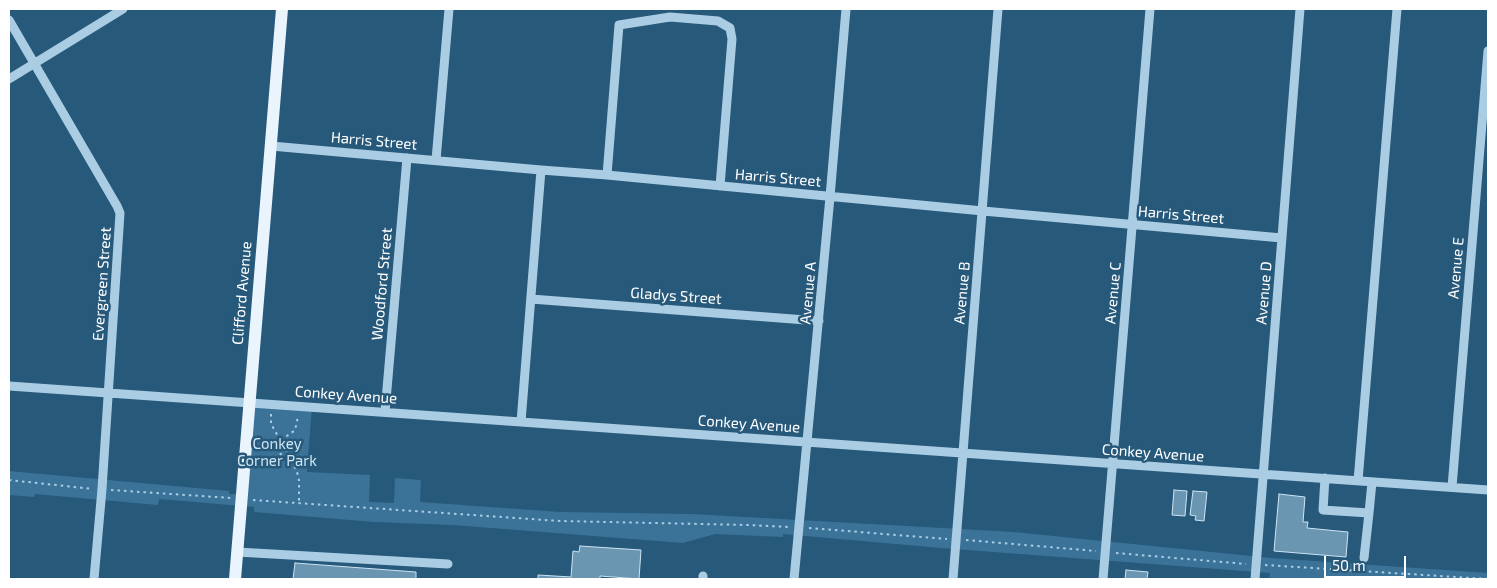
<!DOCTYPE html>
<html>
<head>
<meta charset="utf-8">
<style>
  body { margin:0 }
  #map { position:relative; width:1497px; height:588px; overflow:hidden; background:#27597b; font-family:"Exo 2",sans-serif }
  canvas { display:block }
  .frame { position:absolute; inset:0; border:10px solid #fff; pointer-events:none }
  .scale { position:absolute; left:1324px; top:556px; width:82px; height:22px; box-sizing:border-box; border:2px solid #fff; border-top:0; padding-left:6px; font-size:15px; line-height:18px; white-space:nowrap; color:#fff; -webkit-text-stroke:4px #27597b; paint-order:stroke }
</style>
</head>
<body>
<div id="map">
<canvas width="1497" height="588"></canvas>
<div class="frame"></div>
<div class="scale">50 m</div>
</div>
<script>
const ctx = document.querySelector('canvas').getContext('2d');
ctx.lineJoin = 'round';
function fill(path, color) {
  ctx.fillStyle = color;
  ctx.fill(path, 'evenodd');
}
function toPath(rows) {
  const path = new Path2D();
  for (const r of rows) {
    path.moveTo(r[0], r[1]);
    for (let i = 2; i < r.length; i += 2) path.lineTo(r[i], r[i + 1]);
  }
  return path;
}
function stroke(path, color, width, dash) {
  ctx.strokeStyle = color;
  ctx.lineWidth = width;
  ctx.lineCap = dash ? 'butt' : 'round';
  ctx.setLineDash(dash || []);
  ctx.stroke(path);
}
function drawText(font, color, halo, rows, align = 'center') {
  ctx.font = font + ' "Exo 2",sans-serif';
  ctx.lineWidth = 5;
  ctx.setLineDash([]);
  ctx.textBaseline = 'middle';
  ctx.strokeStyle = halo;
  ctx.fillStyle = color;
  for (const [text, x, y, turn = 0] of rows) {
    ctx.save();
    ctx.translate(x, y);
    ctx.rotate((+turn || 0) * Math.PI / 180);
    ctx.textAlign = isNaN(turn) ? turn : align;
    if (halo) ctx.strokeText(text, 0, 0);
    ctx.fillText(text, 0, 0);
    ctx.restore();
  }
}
const green = toPath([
  [250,402,312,407,307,472,370,475,369,502,394,503,395,478,421,480,420,502,560,512,691,514,1014,532,1271,558,1488,573,1488,579,1269,579,1270,573,941,548,783,534,783,537,715,534,683,543,453,525,374,522,254,512,254,507,159,499,158,505,35,494,34,497,9,495,9,471,229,491,229,494,242,494]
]);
const building = toPath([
  [1174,490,1187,491,1185,516,1172,515,1174,490],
  [1193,491,1207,492,1204,521,1195,520,1196,516,1190,515,1193,491],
  [1279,494,1305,497,1303,522,1308,522,1307,528,1348,532,1346,557,1274,551,1279,494],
  [580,546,641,550,639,579,600,576,600,579,538,579,538,575,571,577,573,551,579,552,580,546],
  [295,563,416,572,416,579,293,579,295,563],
  [1126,570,1148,572,1147,579,1125,579,1126,570]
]);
const path = toPath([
  [271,414,271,424,290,457,297,472,299,480,299,504],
  [281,440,294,431,296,426,298,416],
  [257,466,262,466,287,450],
  [9,480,93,489],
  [111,490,231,498],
  [253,500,560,521,748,525,790,527],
  [809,528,947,539],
  [966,540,1096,551],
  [1116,553,1246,564],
  [1265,565,1488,579]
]);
const minor = toPath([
  [9,20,117,206,120,213,102,489,94,579],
  [9,79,123,9],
  [271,146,541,170,607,175,983,211,1282,238],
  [436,160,449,9],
  [607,175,619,25,670,17,718,21,730,28,732,39,720,186],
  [531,299,819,321],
  [9,386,1488,490],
  [385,412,407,158],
  [521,422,541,170],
  [1325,478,1323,510,1369,513,1372,482],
  [1358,481,1397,9],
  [1452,487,1488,51],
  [237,552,448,564],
  [1364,558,1369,513],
  [703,579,703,576],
  [794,579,830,197,846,9],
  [953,579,998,9],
  [1103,579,1150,9],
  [1255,579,1300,9]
]);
const major = toPath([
  [235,579,282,9]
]);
const streetNames = [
  ["Harris Street",374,141,5],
  ["Harris Street",778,178,5],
  ["Harris Street",1181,215,5],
  ["Avenue E",1456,268,-85],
  ["Evergreen Street",102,284,-86],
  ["Woodford Street",382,284,-85],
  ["Clifford Avenue",242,293,-85],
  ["Avenue A",808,293,-85],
  ["Avenue B",962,293,-85],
  ["Avenue C",1113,293,-85],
  ["Avenue D",1264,293,-85],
  ["Gladys Street",676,296,4],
  ["Conkey Avenue",346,395,4],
  ["Conkey Avenue",749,424,4],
  ["Conkey Avenue",1153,453,4]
];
const parkNames = [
  ["Conkey",277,444],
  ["Corner Park",277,461]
];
fill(green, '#3b7398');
fill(building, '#6b96b2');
stroke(building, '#cde4f3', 1);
stroke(path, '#abcde4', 2, [2.5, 4]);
stroke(minor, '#abcde4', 9);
stroke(major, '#eaf4fc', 12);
drawText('15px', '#fff', '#27597b', streetNames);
drawText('15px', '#cde4f3', '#27597b', parkNames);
</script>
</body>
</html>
